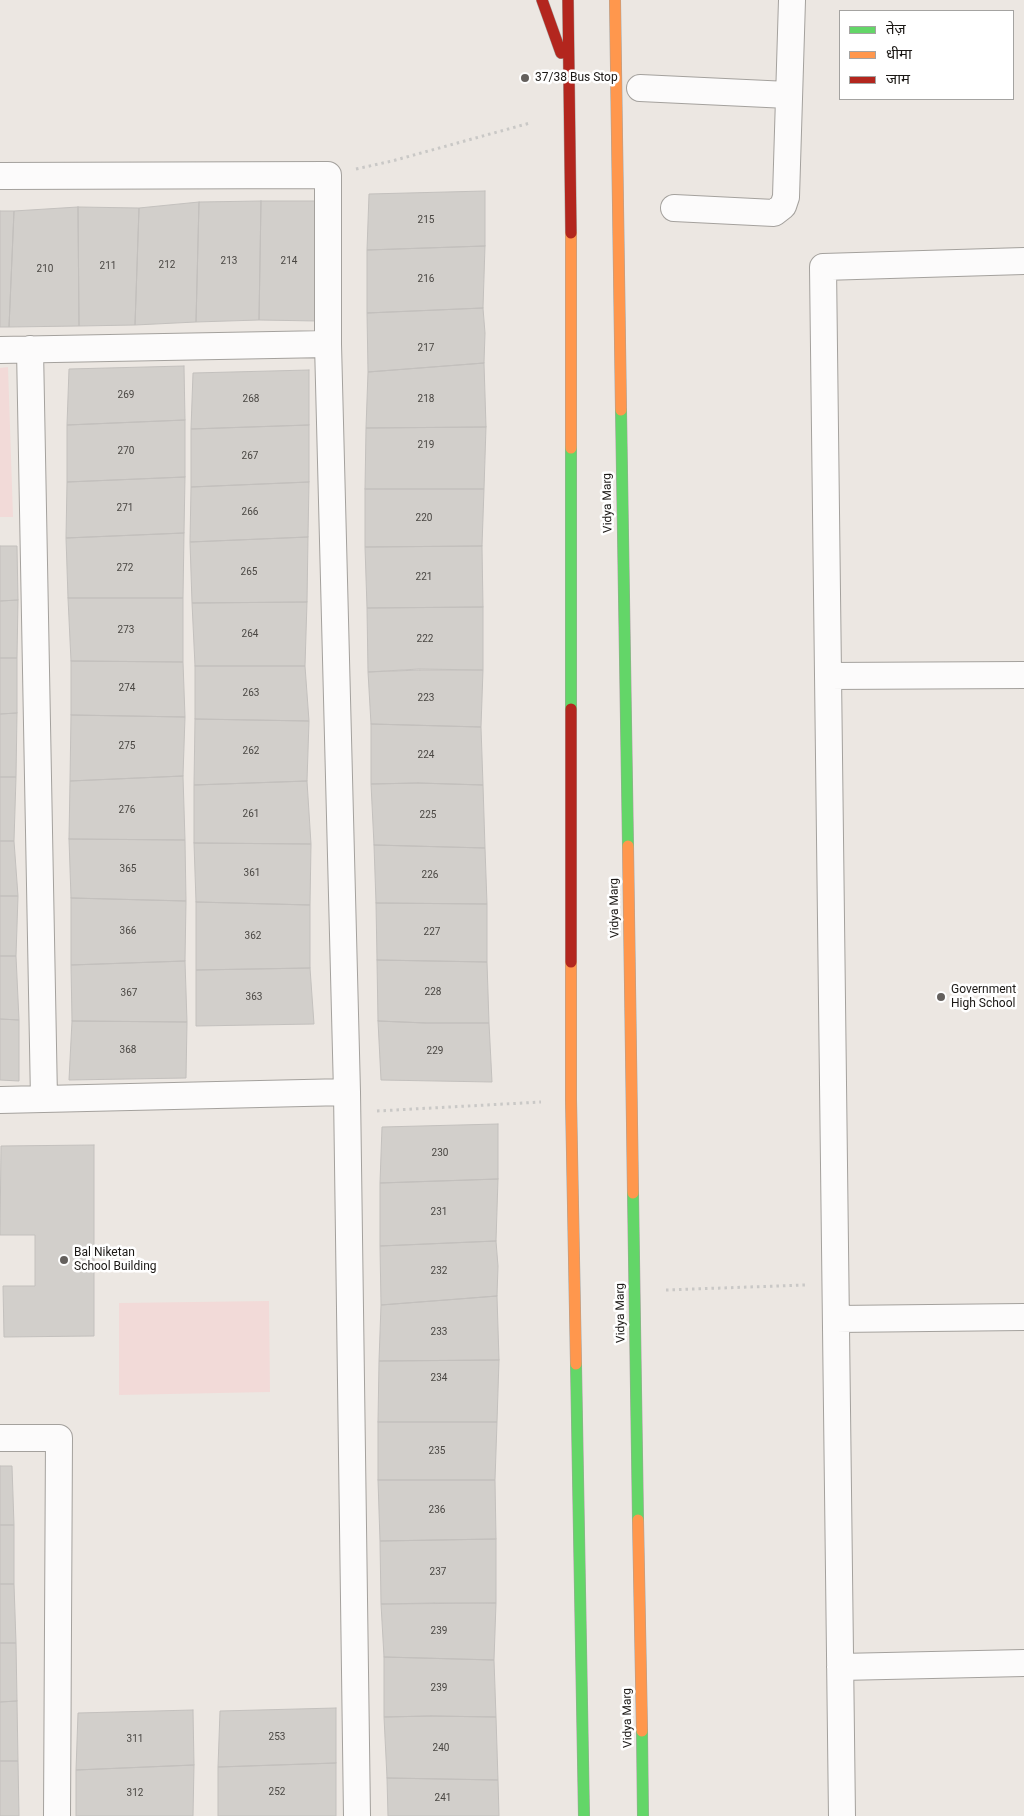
<!DOCTYPE html>
<html>
<head>
<meta charset="utf-8">
<style>
  body { margin:0 }
  #map { position:relative; width:1024px; height:1816px; overflow:hidden; background:#ece7e2; font-family:Roboto,"Noto Sans Devanagari",sans-serif }
  canvas { display:block }
  .legend { position:absolute; left:839px; top:10px; width:175px; height:90px; box-sizing:border-box; background:#fff; border:1px solid #a4a3a1; margin:0; padding:6px 9px; list-style:none; font-size:15px; color:#1b1815 }
  .legend li { display:flex; align-items:center; gap:10px; height:25px }
  .legend b { width:25px; border:1px solid #a4a3a1 }
</style>
</head>
<body>
<div id="map">
<canvas width="1024" height="1816"></canvas>
<ul class="legend">
<li><b style="height:6px;background:#63d668"></b>तेज़</li>
<li><b style="height:6px;background:#ff974d"></b>धीमा</li>
<li><b style="height:6px;background:#b3261e"></b>जाम</li>
</ul>
</div>
<script>
const ctx = document.querySelector('canvas').getContext('2d');
ctx.lineJoin = 'round';
function fill(path, color) {
  ctx.fillStyle = color;
  ctx.fill(path, 'evenodd');
}
function toPath(rows) {
  const path = new Path2D();
  for (const r of rows) {
    path.moveTo(r[0], r[1]);
    for (let i = 2; i < r.length; i += 2) path.lineTo(r[i], r[i + 1]);
  }
  return path;
}
function stroke(path, color, width, dash) {
  ctx.strokeStyle = color;
  ctx.lineWidth = width;
  ctx.lineCap = dash ? 'butt' : 'round';
  ctx.setLineDash(dash || []);
  ctx.stroke(path);
}
function drawText(font, color, halo, rows, align = 'center') {
  ctx.font = font + ' Roboto,sans-serif';
  ctx.lineWidth = 5;
  ctx.setLineDash([]);
  ctx.textBaseline = 'middle';
  ctx.strokeStyle = halo;
  ctx.fillStyle = color;
  for (const [text, x, y, turn = 0] of rows) {
    ctx.save();
    ctx.translate(x, y);
    ctx.rotate((+turn || 0) * Math.PI / 180);
    ctx.textAlign = isNaN(turn) ? turn : align;
    if (halo) ctx.strokeText(text, 0, 0);
    ctx.fillText(text, 0, 0);
    ctx.restore();
  }
}
const green = toPath([
  [8,367,13,517,0,517,0,368],
  [269,1301,270,1392,119,1395,119,1303]
]);
const building = toPath([
  [485,191,485,246,367,250,369,194,485,191],
  [261,201,259,320,196,322,199,202,261,201],
  [261,201,318,201,317,321,259,320,261,201],
  [199,202,196,322,135,325,139,208,199,202],
  [78,207,79,326,9,327,14,211,78,207],
  [78,207,139,208,135,325,79,326,78,207],
  [0,211,14,211,9,327,0,327,0,211],
  [485,246,483,308,367,313,367,250,485,246],
  [483,308,485,333,484,363,368,372,367,313,483,308],
  [484,363,486,427,366,428,368,372,484,363],
  [184,366,185,420,67,425,69,369,184,366],
  [309,370,309,425,191,429,193,373,309,370],
  [185,420,185,477,67,482,67,425,185,420],
  [309,425,309,482,191,487,191,429,309,425],
  [486,427,484,489,365,489,366,428,486,427],
  [185,477,184,533,66,538,67,482,185,477],
  [309,482,308,537,190,542,191,487,309,482],
  [365,489,484,489,482,546,365,547,365,489],
  [184,533,183,598,68,598,66,538,184,533],
  [308,537,307,602,192,603,190,542,308,537],
  [0,546,17,546,18,600,0,601,0,546],
  [482,546,483,607,367,608,365,547,482,546],
  [68,598,183,598,183,662,71,661,68,598],
  [18,600,17,658,0,658,0,601,18,600],
  [307,602,305,666,195,666,192,603,307,602],
  [483,607,483,670,419,669,368,672,367,608,483,607],
  [0,658,17,658,17,713,0,714,0,658],
  [71,661,183,662,185,717,71,715,71,661],
  [195,666,305,666,309,721,195,719,195,666],
  [420,670,483,670,481,727,371,724,368,672,420,670],
  [17,713,16,777,0,777,0,714,17,713],
  [71,715,185,717,183,776,70,781,71,715],
  [195,719,309,721,307,781,194,785,195,719],
  [371,724,481,727,483,785,418,783,371,784,371,724],
  [183,776,185,840,69,839,70,781,183,776],
  [0,777,16,777,14,841,0,841,0,777],
  [307,781,311,844,194,843,194,785,307,781],
  [418,783,483,785,485,848,374,845,371,784,418,783],
  [69,839,185,840,186,901,71,898,69,839],
  [0,841,14,841,18,896,0,896,0,841],
  [194,843,311,844,310,905,196,902,194,843],
  [374,845,485,848,487,904,376,903,374,845],
  [0,896,18,896,16,956,0,956,0,896],
  [71,898,186,901,185,961,71,965,71,898],
  [196,902,310,905,310,968,196,970,196,902],
  [376,903,487,904,487,962,377,960,376,903],
  [0,956,16,956,19,1020,0,1019,0,956],
  [377,960,487,962,489,1023,426,1023,378,1021,377,960],
  [185,961,187,1022,72,1021,71,965,185,961],
  [310,968,314,1024,196,1026,196,970,310,968],
  [0,1019,19,1020,19,1081,0,1080,0,1019],
  [72,1021,187,1022,186,1078,69,1080,72,1021],
  [378,1021,426,1023,489,1023,492,1082,381,1080,378,1021],
  [498,1124,498,1179,380,1183,382,1127,498,1124],
  [94,1145,94,1336,4,1337,3,1286,35,1286,35,1235,0,1235,1,1146,94,1145],
  [498,1179,496,1241,380,1246,380,1183,498,1179],
  [496,1241,498,1266,497,1296,381,1305,380,1246,496,1241],
  [497,1296,499,1360,379,1361,381,1305,497,1296],
  [499,1360,497,1422,378,1422,379,1361,499,1360],
  [378,1422,497,1422,495,1480,378,1480,378,1422],
  [0,1466,12,1466,14,1525,0,1525,0,1466],
  [378,1480,495,1480,496,1539,380,1541,378,1480],
  [0,1525,14,1525,14,1584,0,1584,0,1525],
  [496,1539,496,1603,381,1604,380,1541,496,1539],
  [0,1584,14,1584,16,1643,0,1643,0,1584],
  [434,1603,496,1603,494,1660,384,1657,381,1604,434,1603],
  [0,1643,16,1643,17,1701,0,1702,0,1643],
  [384,1657,494,1660,496,1717,431,1716,384,1717,384,1657],
  [17,1701,18,1761,0,1761,0,1702,17,1701],
  [336,1708,336,1763,218,1767,220,1711,336,1708],
  [193,1710,194,1765,76,1770,78,1713,193,1710],
  [431,1716,496,1717,498,1780,387,1778,384,1717,431,1716],
  [0,1761,18,1761,19,1816,0,1816,0,1761],
  [336,1763,336,1816,218,1816,218,1767,336,1763],
  [194,1765,193,1816,76,1816,76,1770,194,1765],
  [387,1778,498,1780,499,1816,388,1816,387,1778]
]);
const path = toPath([
  [356,169,392,161,530,123],
  [377,1111,541,1102],
  [666,1290,805,1285]
]);
const street = toPath([
  [640,88,788,95],
  [0,176,328,175,328,344,347,1092,357,1816],
  [674,208,774,213,783,206,786,197,792,0],
  [30,349,44,1099],
  [0,350,328,344],
  [828,676,1024,675],
  [0,1100,347,1092],
  [836,1319,1024,1317],
  [0,1438,59,1438,57,1816],
  [840,1667,1024,1663],
  [842,1816,823,267,1024,261]
]);
const fast = toPath([
  [621,410,628,846],
  [571,448,571,709],
  [633,1193,638,1520],
  [576,1364,584,1816],
  [642,1731,643,1816]
]);
const slow = toPath([
  [615,0,621,410],
  [571,233,571,448],
  [628,846,633,1193],
  [571,962,571,1100,576,1364],
  [638,1520,642,1731]
]);
const jam = toPath([
  [542,0,561,53],
  [568,0,571,233],
  [571,709,571,962]
]);
const markers = [
  [525,78,5,"#64605d"],
  [941,997,5,"#64605d"],
  [64,1260,5,"#64605d"]
];
const numberNames = [
  ["215",426,220],
  ["213",229,261],
  ["214",289,261],
  ["212",167,265],
  ["211",108,266],
  ["210",45,269],
  ["216",426,279],
  ["217",426,348],
  ["269",126,395],
  ["268",251,399],
  ["218",426,399],
  ["219",426,445],
  ["270",126,451],
  ["267",250,456],
  ["271",125,508],
  ["266",250,512],
  ["220",424,518],
  ["272",125,568],
  ["265",249,572],
  ["221",424,577],
  ["273",126,630],
  ["264",250,634],
  ["222",425,639],
  ["274",127,688],
  ["263",251,693],
  ["223",426,698],
  ["275",127,746],
  ["262",251,751],
  ["224",426,755],
  ["276",127,810],
  ["261",251,814],
  ["225",428,815],
  ["365",128,869],
  ["361",252,873],
  ["226",430,875],
  ["366",128,931],
  ["227",432,932],
  ["362",253,936],
  ["228",433,992],
  ["367",129,993],
  ["363",254,997],
  ["368",128,1050],
  ["229",435,1051],
  ["230",440,1153],
  ["231",439,1212],
  ["232",439,1271],
  ["233",439,1332],
  ["234",439,1378],
  ["235",437,1451],
  ["236",437,1510],
  ["237",438,1572],
  ["239",439,1631],
  ["239",439,1688],
  ["253",277,1737],
  ["311",135,1739],
  ["240",441,1748],
  ["252",277,1792],
  ["312",135,1793],
  ["241",443,1798]
];
const poiNames = [
  ["37/38 Bus Stop",535,78],
  ["Government",951,990],
  ["High School",951,1004],
  ["Bal Niketan",74,1253],
  ["School Building",74,1267]
];
const streetNames = [
  ["Vidya Marg",608,503,-91],
  ["Vidya Marg",615,908,-91],
  ["Vidya Marg",621,1313,-91],
  ["Vidya Marg",628,1718,-91]
];
fill(green, '#f2dad8');
fill(building, '#d2cfcb');
stroke(building, '#c3c0bd', 1);
stroke(street, '#a4a19d', 28);
stroke(fast, '#a4a19d', 12);
stroke(slow, '#a4a19d', 12);
stroke(jam, '#a4a19d', 12);
stroke(path, '#c9c8c6', 3, [2.5, 4]);
stroke(street, '#fcfbfb', 26);
stroke(fast, '#63d668', 11);
stroke(slow, '#ff974d', 11);
stroke(jam, '#b3261e', 11);
for (const [x, y, r, color] of markers) {
  const dot = new Path2D();
  dot.arc(x, y, r, 0, 2 * Math.PI);
  ctx.fillStyle = color;
  ctx.fill(dot);
  stroke(dot, '#fff', 2);
}
drawText('10px', '#494642', null, numberNames);
drawText('12px', '#1b1815', '#fff', poiNames, 'left');
drawText('12px', '#1b1815', '#fff', streetNames);
</script>
</body>
</html>
